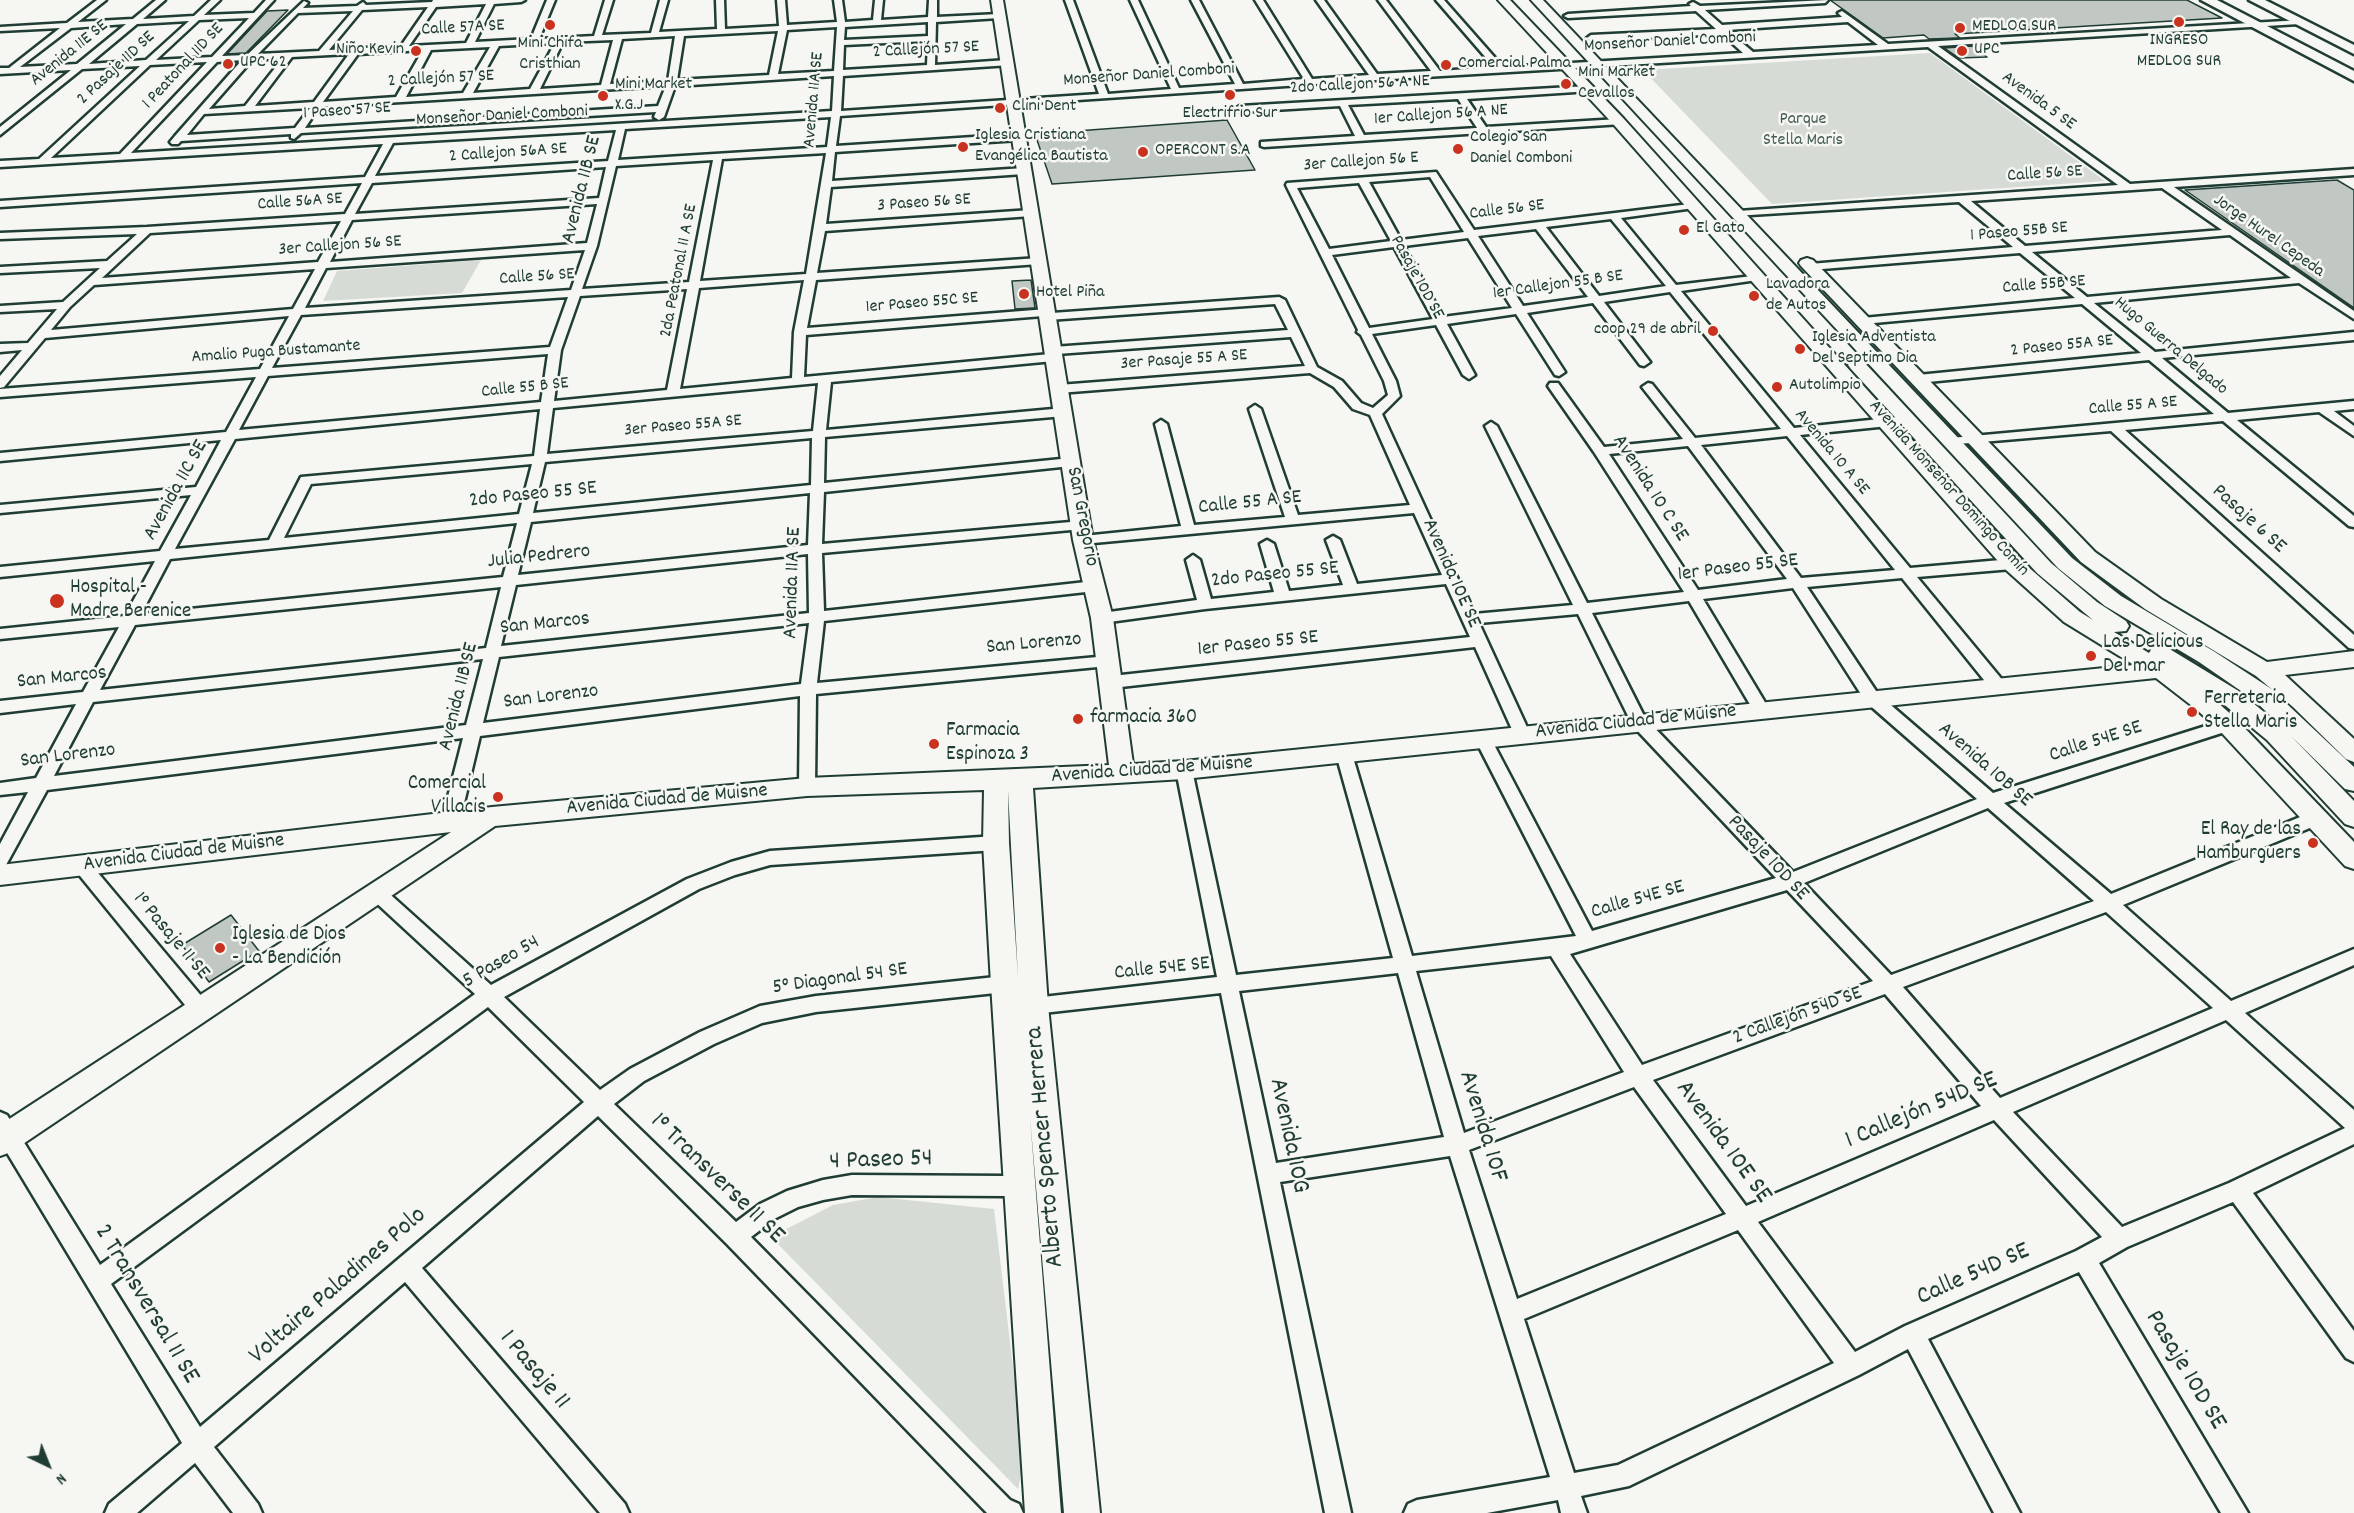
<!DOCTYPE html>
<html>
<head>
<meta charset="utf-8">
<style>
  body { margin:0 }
  #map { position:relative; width:2354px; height:1513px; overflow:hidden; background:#f6f6f2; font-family:Dekko,sans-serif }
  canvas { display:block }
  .north { position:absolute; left:18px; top:1435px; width:60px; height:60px; -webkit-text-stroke:4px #f6f6f2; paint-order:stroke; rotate:137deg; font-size:16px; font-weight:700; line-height:24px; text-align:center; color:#1f3d34 }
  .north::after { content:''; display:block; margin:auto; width:21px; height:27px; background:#1f3d34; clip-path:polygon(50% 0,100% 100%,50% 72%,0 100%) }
</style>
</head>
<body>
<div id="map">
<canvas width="2354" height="1513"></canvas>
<div class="north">N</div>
</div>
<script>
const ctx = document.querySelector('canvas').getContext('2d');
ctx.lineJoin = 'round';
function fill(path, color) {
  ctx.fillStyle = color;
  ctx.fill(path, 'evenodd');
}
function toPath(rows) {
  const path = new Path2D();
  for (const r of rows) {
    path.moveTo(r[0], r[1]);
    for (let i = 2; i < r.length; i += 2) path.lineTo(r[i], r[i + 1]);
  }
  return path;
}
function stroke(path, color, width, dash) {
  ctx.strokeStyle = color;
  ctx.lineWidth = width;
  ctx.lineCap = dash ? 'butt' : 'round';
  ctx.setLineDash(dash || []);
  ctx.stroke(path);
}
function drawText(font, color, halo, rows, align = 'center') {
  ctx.font = font + ' Dekko,sans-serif';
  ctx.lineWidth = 5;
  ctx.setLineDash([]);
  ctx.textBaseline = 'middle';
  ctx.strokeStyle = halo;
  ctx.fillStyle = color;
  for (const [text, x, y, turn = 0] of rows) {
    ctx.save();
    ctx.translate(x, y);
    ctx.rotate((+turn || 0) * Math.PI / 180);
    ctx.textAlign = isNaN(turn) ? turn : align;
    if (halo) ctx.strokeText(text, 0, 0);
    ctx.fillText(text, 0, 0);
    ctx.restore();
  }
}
const green = toPath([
  [1930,53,2105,181,1772,204,1643,70],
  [481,260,462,293,323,301,337,271],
  [878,1197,994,1209,1024,1459,1018,1489,771,1237,833,1205]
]);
const building = toPath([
  [1830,0,2187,0,2222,18,1955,34,1960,38,1929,39,1924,35,1883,38,1830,0],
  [288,10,246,53,227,54,267,11,288,10],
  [1972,46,1987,57,1959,58,1944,48,1972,46],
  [1227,120,1255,170,1052,184,1035,134,1227,120],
  [2337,180,2354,190,2354,308,2185,190,2337,180],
  [1031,280,1035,308,1015,309,1012,281,1031,280],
  [231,915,259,951,209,982,182,945,231,915]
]);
const street = toPath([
  [97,0,106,0,78,22,133,19,156,0,165,0,143,19,194,16,211,0,220,0,204,15,254,13,266,0,274,0,222,56,247,55,304,1,308,3,303,8,357,6,363,2,366,5,432,2,433,0,525,0,521,2,494,4,475,42,531,39,547,0,555,0,539,39,594,36,605,0,613,0,602,35,651,33,660,0,668,0,659,32,717,29,716,0,724,0,725,29,779,26,777,0,785,0,787,25,837,22,834,0,842,0,845,22,873,20,875,0,883,0,881,20,928,17,929,0,937,0,937,17,999,14,1003,16,999,18,936,22,935,65,1007,60,1011,63,1010,65,843,76,841,111,1099,94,1065,0,1073,0,1108,94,1171,89,1130,0,1138,0,1179,88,1235,84,1191,0,1199,0,1243,84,1304,79,1255,0,1263,0,1312,79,1369,75,1316,0,1324,0,1377,74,1431,71,1378,0,1386,0,1440,71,1494,67,1436,0,1444,0,1503,67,1743,53,1722,34,1591,41,1587,38,1591,35,1716,29,1696,11,1568,18,1564,16,1568,14,1691,6,1689,4,1693,2,1700,6,1828,0,1825,3,1705,10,1722,25,1842,17,1838,13,1842,11,1888,44,2302,20,2303,22,2299,24,1938,46,2130,184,2354,169,2354,175,2174,187,2354,311,2354,319,2299,283,2094,303,2155,352,2354,332,2354,340,2162,358,2228,413,2354,401,2354,409,2334,411,2354,426,2354,436,2319,412,2237,420,2354,516,2354,527,2349,526,2223,421,2125,430,2354,635,2354,649,2349,648,2111,431,1946,445,1945,442,1951,438,2214,414,2149,360,1918,383,1912,379,1918,375,2141,353,2082,304,1863,324,1857,321,1863,318,2075,298,2020,253,1810,270,1805,267,1810,264,2013,247,1959,202,1734,216,1733,214,1738,211,2118,185,1928,47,1375,80,840,116,836,146,1019,134,1024,137,1019,140,835,152,832,181,1024,168,1029,171,1024,174,831,187,826,224,1031,210,1036,213,1031,216,825,231,817,273,1039,258,1044,261,1039,264,816,280,807,328,1047,309,1051,310,1052,313,1279,297,1285,300,1317,367,1342,381,1361,403,1373,408,1388,395,1384,381,1361,335,1357,332,1358,330,1286,185,1287,183,1436,172,1474,230,1698,203,1699,205,1694,208,1621,218,1676,285,1761,275,1761,279,1757,280,1681,291,1794,428,1908,416,1914,420,1908,424,1800,435,1910,568,2012,559,2019,564,2012,569,1917,577,2004,682,2006,686,2004,690,1998,692,1992,690,1902,578,1807,587,1878,694,1993,793,2228,719,2234,721,2236,725,2234,729,2004,803,2111,894,2310,813,2316,811,2322,813,2325,818,2322,823,2123,905,2231,1001,2354,949,2354,965,2245,1013,2354,1110,2354,1144,2253,1193,2354,1331,2354,1362,2346,1358,2233,1202,2127,1247,2099,1263,2248,1513,2221,1513,2079,1272,1928,1339,2020,1513,1994,1513,1908,1349,1859,1375,1629,1486,1581,1496,1587,1513,1561,1513,1558,1500,1487,1513,1404,1513,1408,1504,1417,1500,1550,1477,1450,1156,1280,1182,1351,1513,1325,1513,1221,993,1034,1014,1027,1012,1024,1006,1027,1000,1034,998,1217,977,1176,770,1178,766,1184,764,1190,766,1192,770,1236,975,1393,958,1336,754,1338,750,1344,748,1350,750,1352,754,1412,956,1576,936,1475,739,1477,735,1483,733,1489,735,1491,739,1592,931,1776,878,1633,726,1578,614,1479,623,1531,736,1529,740,1523,742,1517,740,1515,736,1475,647,1112,688,1106,686,1104,682,1106,678,1112,676,1470,637,1446,584,1205,609,1102,623,1095,618,1102,613,1197,600,1186,560,1193,555,1200,560,1211,599,1274,592,1260,544,1267,540,1274,544,1289,591,1343,585,1326,540,1333,536,1340,540,1357,584,1442,575,1414,513,1083,544,1076,540,1083,536,1181,526,1155,424,1161,420,1167,424,1194,525,1285,517,1249,409,1255,405,1261,409,1298,515,1410,505,1370,415,1353,409,1334,387,1310,373,1059,393,1053,389,1059,385,1305,366,1291,337,1057,354,1060,357,1054,361,831,382,826,430,1064,408,1070,412,1064,416,825,437,824,483,1071,458,1078,462,1071,466,824,492,822,544,1082,521,1089,525,1082,529,822,553,824,611,1095,581,1102,586,1095,591,824,621,817,683,1108,656,1113,657,1116,661,1113,665,1108,666,816,694,815,787,813,792,807,793,801,792,799,787,800,696,480,736,459,824,456,829,450,831,444,829,441,824,463,738,47,790,6,865,0,867,0,844,28,792,0,795,0,783,36,778,76,704,0,713,0,701,83,692,119,627,0,639,0,629,125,616,155,561,0,577,0,567,160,551,191,495,0,513,0,505,196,487,221,440,0,461,0,453,226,432,256,377,0,397,0,389,260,369,289,316,45,338,4,387,0,388,0,376,22,350,0,352,0,344,28,343,57,309,0,312,0,306,63,302,100,268,0,273,0,267,107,261,137,234,0,239,0,233,147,227,345,214,362,183,0,207,0,201,365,177,383,144,0,167,0,161,39,159,140,66,82,69,0,135,0,127,71,70,0,74,0,68,9,68,60,28,0,31,0,27,67,23,97,0],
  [486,4,466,43,409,46,436,7,486,4],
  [428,7,401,46,329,50,362,10,428,7],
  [353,11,319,51,258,54,298,13,353,11],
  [249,18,212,57,156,60,199,20,249,18],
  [189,21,146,60,89,64,137,24,189,21],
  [928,22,928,36,844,40,845,27,928,22],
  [1848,22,1878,45,1753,52,1727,30,1848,22],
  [126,24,77,64,20,67,71,28,126,24],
  [837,27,834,71,778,74,787,30,837,27],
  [778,31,769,75,677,80,684,36,778,31],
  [675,36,668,81,610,84,622,39,675,36],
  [613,40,601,85,540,89,563,42,613,40],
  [928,41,927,65,843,70,844,45,928,41],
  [555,43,530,89,473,93,499,46,555,43],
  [490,47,463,93,406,97,431,50,490,47],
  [423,50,396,97,323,102,358,54,423,50],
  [349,54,314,102,255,106,292,57,349,54],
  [283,58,245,106,209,109,252,60,283,58],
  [242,60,175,136,170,142,172,144,178,144,181,141,291,134,291,138,294,139,301,133,656,112,654,117,659,120,664,117,675,86,834,76,832,111,131,153,217,62,242,60],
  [207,62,120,154,51,158,150,65,207,62],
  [666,86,658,106,305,128,319,107,666,86],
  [310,108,295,128,187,135,204,114,310,108],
  [831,117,827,147,618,160,625,129,831,117],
  [616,130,608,161,375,176,393,143,616,130],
  [826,153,806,274,700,281,722,159,826,153],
  [713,160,689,282,582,289,597,246,616,166,713,160],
  [606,167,599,198,355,214,372,183,606,167],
  [1430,177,1464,232,1401,240,1369,182,1430,177],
  [1359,183,1391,241,1329,249,1297,188,1359,183],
  [2162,188,2222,230,2025,246,1971,201,2162,188],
  [597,204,587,243,330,262,352,220,597,204],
  [1611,219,1666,286,1599,296,1546,227,1611,219],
  [341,221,318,262,102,278,150,233,341,221],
  [1536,229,1588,297,1523,306,1478,236,1536,229],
  [2230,235,2291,278,2087,297,2032,252,2230,235],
  [1468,238,1512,308,1443,317,1404,246,1468,238],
  [1394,247,1433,319,1369,328,1332,255,1394,247],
  [585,250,571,290,305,308,326,268,585,250],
  [315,269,293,309,51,330,70,307,94,285,315,269],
  [804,280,794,332,792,378,680,389,699,288,804,280],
  [687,289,667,390,554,401,561,350,580,296,687,289],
  [1670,292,1781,429,1695,438,1652,384,1648,383,1642,387,1683,439,1604,447,1558,383,1550,383,1548,386,1594,452,1684,592,1587,603,1497,426,1491,422,1485,426,1573,605,1474,614,1382,414,1400,396,1396,381,1372,334,1436,325,1463,375,1469,379,1475,375,1447,324,1516,314,1555,375,1559,376,1565,372,1527,313,1593,303,1640,365,1644,366,1650,362,1604,302,1670,292],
  [568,297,550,347,272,368,301,315,568,297],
  [1275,304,1288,330,1053,347,1047,351,1050,354,804,377,806,335,1043,316,1044,319,1048,320,1275,304],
  [548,354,541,402,239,430,268,376,548,354],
  [818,383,813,431,547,454,553,408,818,383],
  [540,409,534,456,301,477,269,540,175,549,235,439,540,409],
  [1787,436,1895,570,1801,578,1701,445,1787,436],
  [812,438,811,485,533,513,545,462,812,438],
  [1688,446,1787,579,1698,590,1609,454,1688,446],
  [532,464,519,514,284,538,311,484,532,464],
  [810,493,808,545,518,575,531,522,810,493],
  [517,523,503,577,141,614,170,559,517,523],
  [808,554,809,613,501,646,516,585,808,554],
  [501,587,486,648,100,690,135,625,501,587],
  [1793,588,1866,702,1977,799,1793,872,1645,718,1592,613,1689,601,1755,713,1761,715,1767,713,1769,709,1703,599,1793,588],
  [809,623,801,684,483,723,499,657,809,623],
  [483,659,466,725,54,776,93,702,483,659],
  [1988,808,2094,901,1891,975,1804,883,1988,808],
  [1787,890,1873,981,1642,1065,1570,954,1787,890],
  [2106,912,2213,1008,2000,1098,1903,987,2106,912],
  [1551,956,1624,1072,1464,1133,1416,971,1551,956],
  [1398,973,1444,1137,1276,1163,1239,991,1398,973],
  [1885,994,1981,1106,1746,1206,1653,1080,1885,994],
  [2226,1020,2345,1128,2229,1183,2122,1227,2013,1112,2226,1020],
  [1634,1087,1726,1214,1517,1299,1469,1150,1634,1087],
  [1994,1120,2102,1237,2076,1251,1905,1326,1855,1352,1758,1222,1994,1120],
  [1738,1230,1834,1363,1618,1465,1574,1473,1524,1319,1738,1230],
  [1588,86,1592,89,1591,91,1467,99,1486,127,1619,119,1624,122,1622,124,1264,147,1261,146,1261,142,1355,136,1340,106,1240,112,1235,109,1240,106,1588,86],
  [1458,99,1477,128,1364,135,1348,105,1458,99],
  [996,836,1002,838,1005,843,1002,848,996,850,770,865,735,875,699,889,504,997,600,1090,630,1069,700,1032,760,1006,816,996,1005,976,1012,978,1015,984,1012,990,1005,992,816,1012,762,1023,714,1044,644,1081,614,1104,736,1222,760,1204,787,1191,823,1180,852,1175,1005,1176,1013,1179,1016,1186,1013,1193,1005,1196,852,1195,823,1200,798,1207,776,1218,751,1237,1010,1500,1019,1504,1023,1513,987,1513,727,1244,598,1116,422,1268,625,1504,629,1513,600,1513,405,1282,214,1447,258,1504,262,1513,233,1513,195,1463,137,1513,105,1513,109,1504,182,1443,0,1141,0,1112,7,1115,100,1265,475,994,371,898,368,893,371,888,377,886,383,888,491,985,687,879,731,862,770,851,996,836],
  [488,1007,584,1102,200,1427,111,1284,488,1007],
  [82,859,88,861,208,1004,211,1010,208,1016,201,1018,194,1016,76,871,73,866,76,861,82,859]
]);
const secondary = toPath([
  [991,0,1003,0,1093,540,1113,618,1133,764,1184,761,2134,665,2064,622,2005,569,1614,125,1498,0,1510,0,1624,119,2019,559,2080,612,2093,620,2037,573,1851,369,1848,365,1851,361,1863,361,2051,563,2097,602,2126,621,2129,626,2126,631,2114,632,2149,653,2152,648,2160,645,2168,648,2237,690,2280,725,2254,700,2199,662,2105,606,2058,568,1531,0,1543,0,2072,558,2121,596,2215,652,2270,688,2354,767,2354,791,2345,789,2291,736,2354,801,2354,827,2345,824,2267,740,2221,702,2205,691,2236,719,2354,842,2354,869,2345,866,2220,731,2196,709,2156,678,1184,779,1033,788,1048,1006,1100,1513,1064,1513,1030,1117,1061,1513,1025,1513,991,984,983,843,984,790,807,796,495,826,11,1152,0,1156,0,1125,451,832,0,885,0,865,492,807,807,778,1109,765,1091,618,1073,540,991,0],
  [1008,790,1018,977,1009,843,1008,790],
  [1807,258,1813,260,2095,552,2161,599,2267,662,2354,651,2354,667,2285,675,2354,739,2354,762,2346,759,2293,707,2256,676,2145,609,2081,562,1801,266,1799,263,1801,260,1807,258]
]);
const primary = toPath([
  [2201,0,2217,0,2354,71,2354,81,2201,0],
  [2249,0,2265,0,2354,45,2354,54,2249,0]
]);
const markers = [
  [2179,22,6,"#c8321e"],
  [550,25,6,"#c8321e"],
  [1960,28,6,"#c8321e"],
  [416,51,6,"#c8321e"],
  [1962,51,6,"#c8321e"],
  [228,64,6,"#c8321e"],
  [1446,65,6,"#c8321e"],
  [1566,84,6,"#c8321e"],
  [1230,95,6,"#c8321e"],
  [603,96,6,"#c8321e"],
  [1000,108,6,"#c8321e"],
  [963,147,6,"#c8321e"],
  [1458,149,6,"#c8321e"],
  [1143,152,6,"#c8321e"],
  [1684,230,6,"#c8321e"],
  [1024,294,6,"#c8321e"],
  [1754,296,6,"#c8321e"],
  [1713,331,6,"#c8321e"],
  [1800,349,6,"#c8321e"],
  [1777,387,6,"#c8321e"],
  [57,601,8,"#c8321e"],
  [2091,656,6,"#c8321e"],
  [2192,712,6,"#c8321e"],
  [1078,719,6,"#c8321e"],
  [934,744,6,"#c8321e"],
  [498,797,6,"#c8321e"],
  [2313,843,6,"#c8321e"],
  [220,948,6,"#c8321e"]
];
const farPoinames = [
  ["MEDLOG SUR",1972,28],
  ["INGRESO",2179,42,"center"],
  ["MEDLOG SUR",2179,63,"center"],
  ["Mini Chifa",550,45,"center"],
  ["Cristhian",550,66,"center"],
  ["Niño Kevin",404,51,"right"],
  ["UPC",1974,51],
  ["UPC 62",240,64],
  ["Comercial Palma",1458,65],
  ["Mini Market",1578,74],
  ["Cevallos",1578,95],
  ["Mini Market",615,86],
  ["X.G.J",615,107],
  ["Clini Dent",1012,108],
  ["Electrifrio Sur",1230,115,"center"],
  ["Iglesia Cristiana",975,137],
  ["Evangélica Bautista",975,158],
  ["Colegio San",1470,139],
  ["Daniel Comboni",1470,160],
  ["OPERCONT S.A",1155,152],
  ["El Gato",1696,230],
  ["Lavadora",1766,286],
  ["de Autos",1766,307],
  ["Hotel Piña",1036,294],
  ["coop 29 de abril",1701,331,"right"],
  ["Iglesia Adventista",1812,339],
  ["Del Septimo Dia",1812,360],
  ["Autolimpio",1789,387]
];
const farStreetnames = [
  ["Calle 57A SE",463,29,-3],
  ["Monseñor Daniel Comboni",1670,43,-3],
  ["2 Callejón 57 SE",926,51,-3],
  ["Avenida 11E SE",70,54,-39],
  ["1 Peatonal 11D SE",184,67,-47],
  ["2 Pasaje 11D SE",117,69,-43],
  ["Monseñor Daniel Comboni",1149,76,-4],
  ["2 Callejón 57 SE",441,80,-3],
  ["2do Callejon 56 A NE",1360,86,-3],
  ["Avenida 11A SE",815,100,-85],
  ["Avenida 5 SE",2038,102,36],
  ["1 Paseo 57 SE",347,112,-4],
  ["1er Callejon 56 A NE",1441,116,-4],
  ["Monseñor Daniel Comboni",502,117,-3],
  ["2 Callejon 56A SE",508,154,-4],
  ["3er Callejon 56 E",1361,163,-4],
  ["Calle 56 SE",2045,175,-4],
  ["Calle 56A SE",300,203,-4],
  ["3 Paseo 56 SE",924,204,-4],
  ["Calle 56 SE",1507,211,-7],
  ["1 Paseo 55B SE",2019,233,-5],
  ["Jorge Hurel Cepeda",2268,237,35],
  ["3er Callejon 56 SE",340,247,-4],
  ["2da Peatonal 11 A SE",680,271,-79],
  ["Calle 56 SE",537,278,-4],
  ["Pasaje 10D SE",1416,278,61],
  ["1er Callejon 55 B SE",1558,286,-8],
  ["Calle 55B SE",2044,286,-5],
  ["1er Paseo 55C SE",922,304,-5],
  ["2 Paseo 55A SE",2062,347,-6],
  ["Hugo Guerra Delgado",2170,347,40],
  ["Amalio Puga Bustamante",276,353,-4],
  ["3er Pasaje 55 A SE",1184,361,-4],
  ["Calle 55 B SE",525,389,-6],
  ["Calle 55 A SE",2133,407,-5],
  ["3er Paseo 55A SE",683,427,-5],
  ["Avenida 10 A SE",1831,453,50],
  ["Avenida Monseñor Domingo Comín",1948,489,48]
];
const farParknames = [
  ["Parque",1803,121],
  ["Stella Maris",1803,142]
];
const streetNames = [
  ["Avenida 11B SE",583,190,-76],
  ["Avenida 10 C SE",1649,489,57],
  ["Avenida 11C SE",177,491,-61],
  ["2do Paseo 55 SE",533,496,-6],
  ["Calle 55 A SE",1250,504,-6],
  ["San Gregorio",1081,517,79],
  ["Pasaje 6 SE",2248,520,42],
  ["Julia Pedrero",539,558,-6],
  ["1er Paseo 55 SE",1738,569,-7],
  ["Avenida 10E SE",1450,574,66],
  ["2do Paseo 55 SE",1275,576,-6],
  ["Avenida 11A SE",794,583,-88],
  ["San Marcos",545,625,-6],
  ["San Lorenzo",1034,645,-5],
  ["1er Paseo 55 SE",1258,645,-6],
  ["San Marcos",62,679,-6],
  ["Avenida 11B SE",460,697,-76],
  ["San Lorenzo",551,698,-7],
  ["Avenida Ciudad de Muisne",1636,723,-6],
  ["Calle 54E SE",2096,743,-18],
  ["San Lorenzo",68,757,-7],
  ["Avenida 10B SE",1984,766,41],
  ["Avenida Ciudad de Muisne",1152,771,-4],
  ["Avenida Ciudad de Muisne",667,801,-5],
  ["Avenida Ciudad de Muisne",184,854,-7],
  ["Pasaje 10D SE",1767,859,47],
  ["Calle 54E SE",1638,901,-16],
  ["1° Pasaje 11 SE",170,937,50],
  ["5 Paseo 54",502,963,-30],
  ["Calle 54E SE",1162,970,-6],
  ["5° Diagonal 54 SE",840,980,-8],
  ["2 Callejón 54D SE",1798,1017,-20]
];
const poiNames = [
  ["Hospital -",70,589],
  ["Madre Berenice",70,613],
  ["Las Delicious",2103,644],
  ["Del mar",2103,668],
  ["Ferreteria",2204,700],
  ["Stella Maris",2204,724],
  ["farmacia 360",1090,719],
  ["Farmacia",946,732],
  ["Espinoza 3",946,756],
  ["Comercial",486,785,"right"],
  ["Villacis",486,809,"right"],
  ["El Ray de las",2301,831,"right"],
  ["Hamburguers",2301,855,"right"],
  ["Iglesia de Dios",232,936],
  ["- La Bendición",232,960]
];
const nearStreetnames = [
  ["1 Callejón 54D SE",1922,1112,-23],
  ["Avenida 10F",1481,1127,73],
  ["Avenida 10G",1287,1136,78],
  ["Avenida 10E SE",1722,1143,54],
  ["Alberto Spencer Herrera",1047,1147,-95],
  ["4 Paseo 54",881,1162,-2],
  ["1° Transverse 11 SE",716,1180,44],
  ["Calle 54D SE",1974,1276,-24],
  ["Voltaire Paladines Polo",339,1287,-41],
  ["2 Transversal 11 SE",145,1305,59],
  ["1 Pasaje 11",533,1371,50],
  ["Pasaje 10D SE",2184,1371,59]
];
fill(green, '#d6dbd6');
fill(building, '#c1c8c3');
stroke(building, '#1f3d34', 1.5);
stroke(street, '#1f3d34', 5);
stroke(secondary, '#1f3d34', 4);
stroke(primary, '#1f3d34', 5);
fill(street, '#f6f6f2');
fill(secondary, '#f6f6f2');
fill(primary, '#f6f6f2');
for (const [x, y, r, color] of markers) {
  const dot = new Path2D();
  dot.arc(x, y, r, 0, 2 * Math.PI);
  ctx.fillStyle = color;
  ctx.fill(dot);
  stroke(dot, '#f6f6f2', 2);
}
drawText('18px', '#1f3d34', '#f6f6f2', farPoinames, 'left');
drawText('18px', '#1f3d34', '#f6f6f2', farStreetnames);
drawText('18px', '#445d54', '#f6f6f2', farParknames);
drawText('21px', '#1f3d34', '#f6f6f2', streetNames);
drawText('21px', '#1f3d34', '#f6f6f2', poiNames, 'left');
drawText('26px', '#1f3d34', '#f6f6f2', nearStreetnames);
</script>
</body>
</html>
